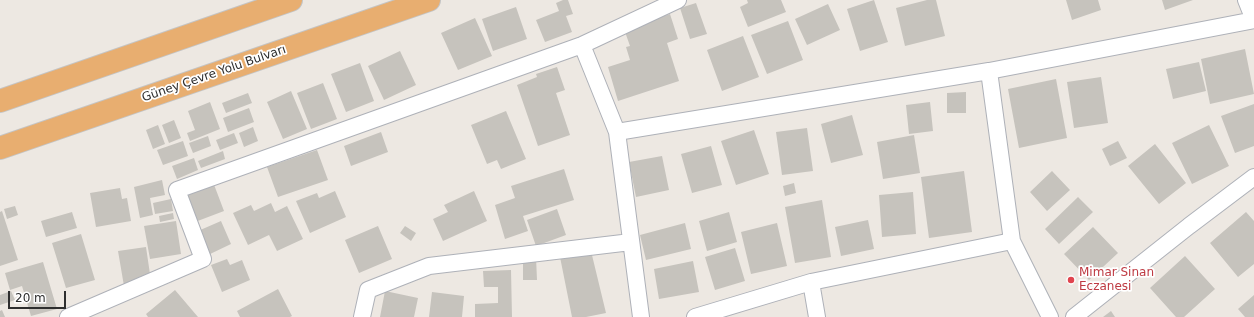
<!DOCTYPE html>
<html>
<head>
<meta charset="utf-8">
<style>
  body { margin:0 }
  #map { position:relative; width:1254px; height:317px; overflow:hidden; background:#ede8e2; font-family:"DejaVu Sans",sans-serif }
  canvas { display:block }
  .scale { position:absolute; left:8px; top:291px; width:58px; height:18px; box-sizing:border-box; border:2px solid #2e2e2e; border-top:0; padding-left:5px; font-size:12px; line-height:14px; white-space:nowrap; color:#2e2e2e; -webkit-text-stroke:3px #fff; paint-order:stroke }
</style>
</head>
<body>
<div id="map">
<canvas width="1254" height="317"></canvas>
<div class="scale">20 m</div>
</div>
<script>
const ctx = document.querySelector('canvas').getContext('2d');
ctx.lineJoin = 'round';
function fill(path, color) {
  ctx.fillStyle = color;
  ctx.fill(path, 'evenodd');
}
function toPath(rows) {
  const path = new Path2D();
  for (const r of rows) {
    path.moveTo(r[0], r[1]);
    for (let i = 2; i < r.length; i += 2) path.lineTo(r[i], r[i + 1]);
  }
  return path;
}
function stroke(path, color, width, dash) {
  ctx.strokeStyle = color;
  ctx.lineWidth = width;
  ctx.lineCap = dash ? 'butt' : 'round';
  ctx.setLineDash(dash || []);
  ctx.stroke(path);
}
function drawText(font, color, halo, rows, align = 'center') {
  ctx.font = font + ' "DejaVu Sans",sans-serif';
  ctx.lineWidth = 3.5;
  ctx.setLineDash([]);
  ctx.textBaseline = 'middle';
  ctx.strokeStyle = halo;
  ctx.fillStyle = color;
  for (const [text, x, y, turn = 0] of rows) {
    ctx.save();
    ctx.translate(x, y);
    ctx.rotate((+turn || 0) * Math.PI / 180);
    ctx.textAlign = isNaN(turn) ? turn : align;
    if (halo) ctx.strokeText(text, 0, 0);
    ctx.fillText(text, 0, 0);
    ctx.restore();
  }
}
const building = toPath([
  [563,0,568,0,573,14,566,16,572,32,545,42,536,20,559,11,556,3],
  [747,0,781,0,786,12,748,27,740,7,748,3],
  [874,0,888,42,860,51,847,9],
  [927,0,936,0,945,36,905,46,896,8],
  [1066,0,1098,0,1101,10,1072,20],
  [1162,0,1193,0,1165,10],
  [696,3,707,34,690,39,680,8],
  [828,4,840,30,807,45,795,19],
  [516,7,527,39,493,51,482,19],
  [670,14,678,39,667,43,679,81,618,101,608,67,630,60,626,47,630,46,624,29],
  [475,18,492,56,458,70,441,33],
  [788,21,803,60,767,74,751,35],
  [743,36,759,77,722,91,707,50],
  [1245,49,1254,94,1210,104,1201,59],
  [400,51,416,85,384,100,368,66],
  [1199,62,1206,91,1173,99,1166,69],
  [360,63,374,101,346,112,331,74],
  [557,67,565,90,556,93,570,135,538,146,517,85,537,77,536,74],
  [1101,77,1108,123,1074,128,1067,82],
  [1056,79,1067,138,1019,148,1008,89],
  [323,83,337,119,311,129,297,93],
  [291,91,307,129,283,139,267,102],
  [966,92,966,113,947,113,947,93],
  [248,93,252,103,226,113,222,103],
  [210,102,220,129,190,141,187,133,195,130,188,111],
  [930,102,933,131,909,134,906,105],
  [1254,104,1254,146,1235,153,1221,116],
  [249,108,254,122,228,132,223,118],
  [506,111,526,159,501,169,497,160,487,164,471,125],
  [852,115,863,155,831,163,821,124],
  [174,120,181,138,169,143,162,125],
  [158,125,165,144,153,149,146,130],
  [1209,125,1229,166,1192,184,1172,143],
  [253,127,258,141,244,147,239,133],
  [807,128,813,171,782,175,776,132],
  [754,130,769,174,736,185,721,141],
  [381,132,388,152,351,166,344,146],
  [234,133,238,143,220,150,216,140],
  [914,135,920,173,883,179,877,142],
  [208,136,211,146,193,153,189,143],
  [183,141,188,156,163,165,157,150],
  [1118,141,1127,158,1110,166,1102,149],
  [1155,144,1186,183,1159,204,1128,166],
  [711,146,722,185,692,193,681,154],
  [317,150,328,180,278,197,267,167],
  [223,151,225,159,201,168,198,161],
  [662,156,669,190,636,197,629,162],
  [194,158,198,170,177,179,172,166],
  [564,169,574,200,523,216,528,231,505,239,495,205,515,198,511,186],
  [964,171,972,232,929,238,921,177],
  [1052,171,1070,190,1047,211,1030,192],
  [162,180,165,195,150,198,153,215,140,218,134,187],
  [213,182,224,211,195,222,185,193],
  [794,183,796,193,785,196,783,186],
  [120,188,122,199,127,198,131,221,96,227,90,193],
  [335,191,346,217,310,233,296,201,317,193,319,198],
  [474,191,487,221,443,241,433,219,448,212,444,205],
  [913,192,916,234,882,237,879,195],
  [1078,197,1093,212,1059,244,1045,229],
  [171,199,173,211,155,214,153,203],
  [822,200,831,257,795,263,785,207],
  [271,203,275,212,287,206,303,239,277,251,269,235,248,245,233,213,251,205,254,211],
  [15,206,18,215,7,219,4,209],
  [557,209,566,235,536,246,527,220],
  [2,211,18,260,0,266,0,212],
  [72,212,77,228,46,237,41,221],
  [729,212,737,242,707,251,699,221],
  [1246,212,1254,221,1254,264,1238,277,1210,243],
  [173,213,174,219,160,222,159,216],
  [868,220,874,249,841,256,835,227],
  [176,221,181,254,150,259,144,226],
  [221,221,231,244,208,255,198,231],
  [685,223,691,249,646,260,640,235],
  [777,223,787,266,751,274,741,232],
  [378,226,392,259,359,273,345,240],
  [405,226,416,233,411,241,400,233],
  [1093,227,1118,253,1089,280,1064,254],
  [81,234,95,280,66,288,52,243],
  [146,247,151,281,124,286,118,251],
  [735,248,745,281,715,290,705,257],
  [591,251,606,313,586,317,572,317,560,257],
  [1185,256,1215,289,1184,317,1176,317,1150,288],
  [536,257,537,280,523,280,523,258],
  [227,259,230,265,242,260,250,280,222,292,211,265],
  [693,261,699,292,659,299,654,269],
  [43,262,57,309,31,316,22,286,10,290,5,273],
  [511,270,512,317,475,317,475,304,498,303,498,287,484,287,483,271],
  [278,289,292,316,290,317,240,317,237,311],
  [175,290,198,317,148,317,146,314],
  [11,291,15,300,0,305,0,295],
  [385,291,418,298,414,317,380,317],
  [432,292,464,296,462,317,429,317],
  [1254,295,1254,317,1245,317,1238,309],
  [2,310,5,317,0,317,0,311],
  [1111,311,1115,317,1103,317]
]);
const minor = toPath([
  [582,45,617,132,989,71,1254,20,1246,0],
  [989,71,1012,241,1050,317],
  [617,132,641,317],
  [811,282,817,317],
  [68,317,203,259,177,190,582,45,678,0],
  [362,317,368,290,429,266,631,242],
  [695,317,811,282,1012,241],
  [1074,317,1189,226,1254,177]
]);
const trunk = toPath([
  [0,101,291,0],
  [0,148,429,0]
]);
const markers = [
  [1071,280,4,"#e0444e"]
];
const streetNames = [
  ["Güney Çevre Yolu Bulvarı",214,74,-19]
];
const healthNames = [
  ["Mimar Sinan",1079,273],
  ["Eczanesi",1079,287]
];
fill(building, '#c6c3bd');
stroke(minor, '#aeb1b8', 18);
stroke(trunk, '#c4c4c4', 24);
stroke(minor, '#fff', 16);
stroke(trunk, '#e8ae70', 22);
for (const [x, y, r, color] of markers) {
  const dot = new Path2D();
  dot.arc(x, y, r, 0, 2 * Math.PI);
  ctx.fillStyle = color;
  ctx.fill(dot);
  stroke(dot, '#fff', 1.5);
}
drawText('12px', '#2e2e2e', '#fff', streetNames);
drawText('12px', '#be3a42', '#fff', healthNames, 'left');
</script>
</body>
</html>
